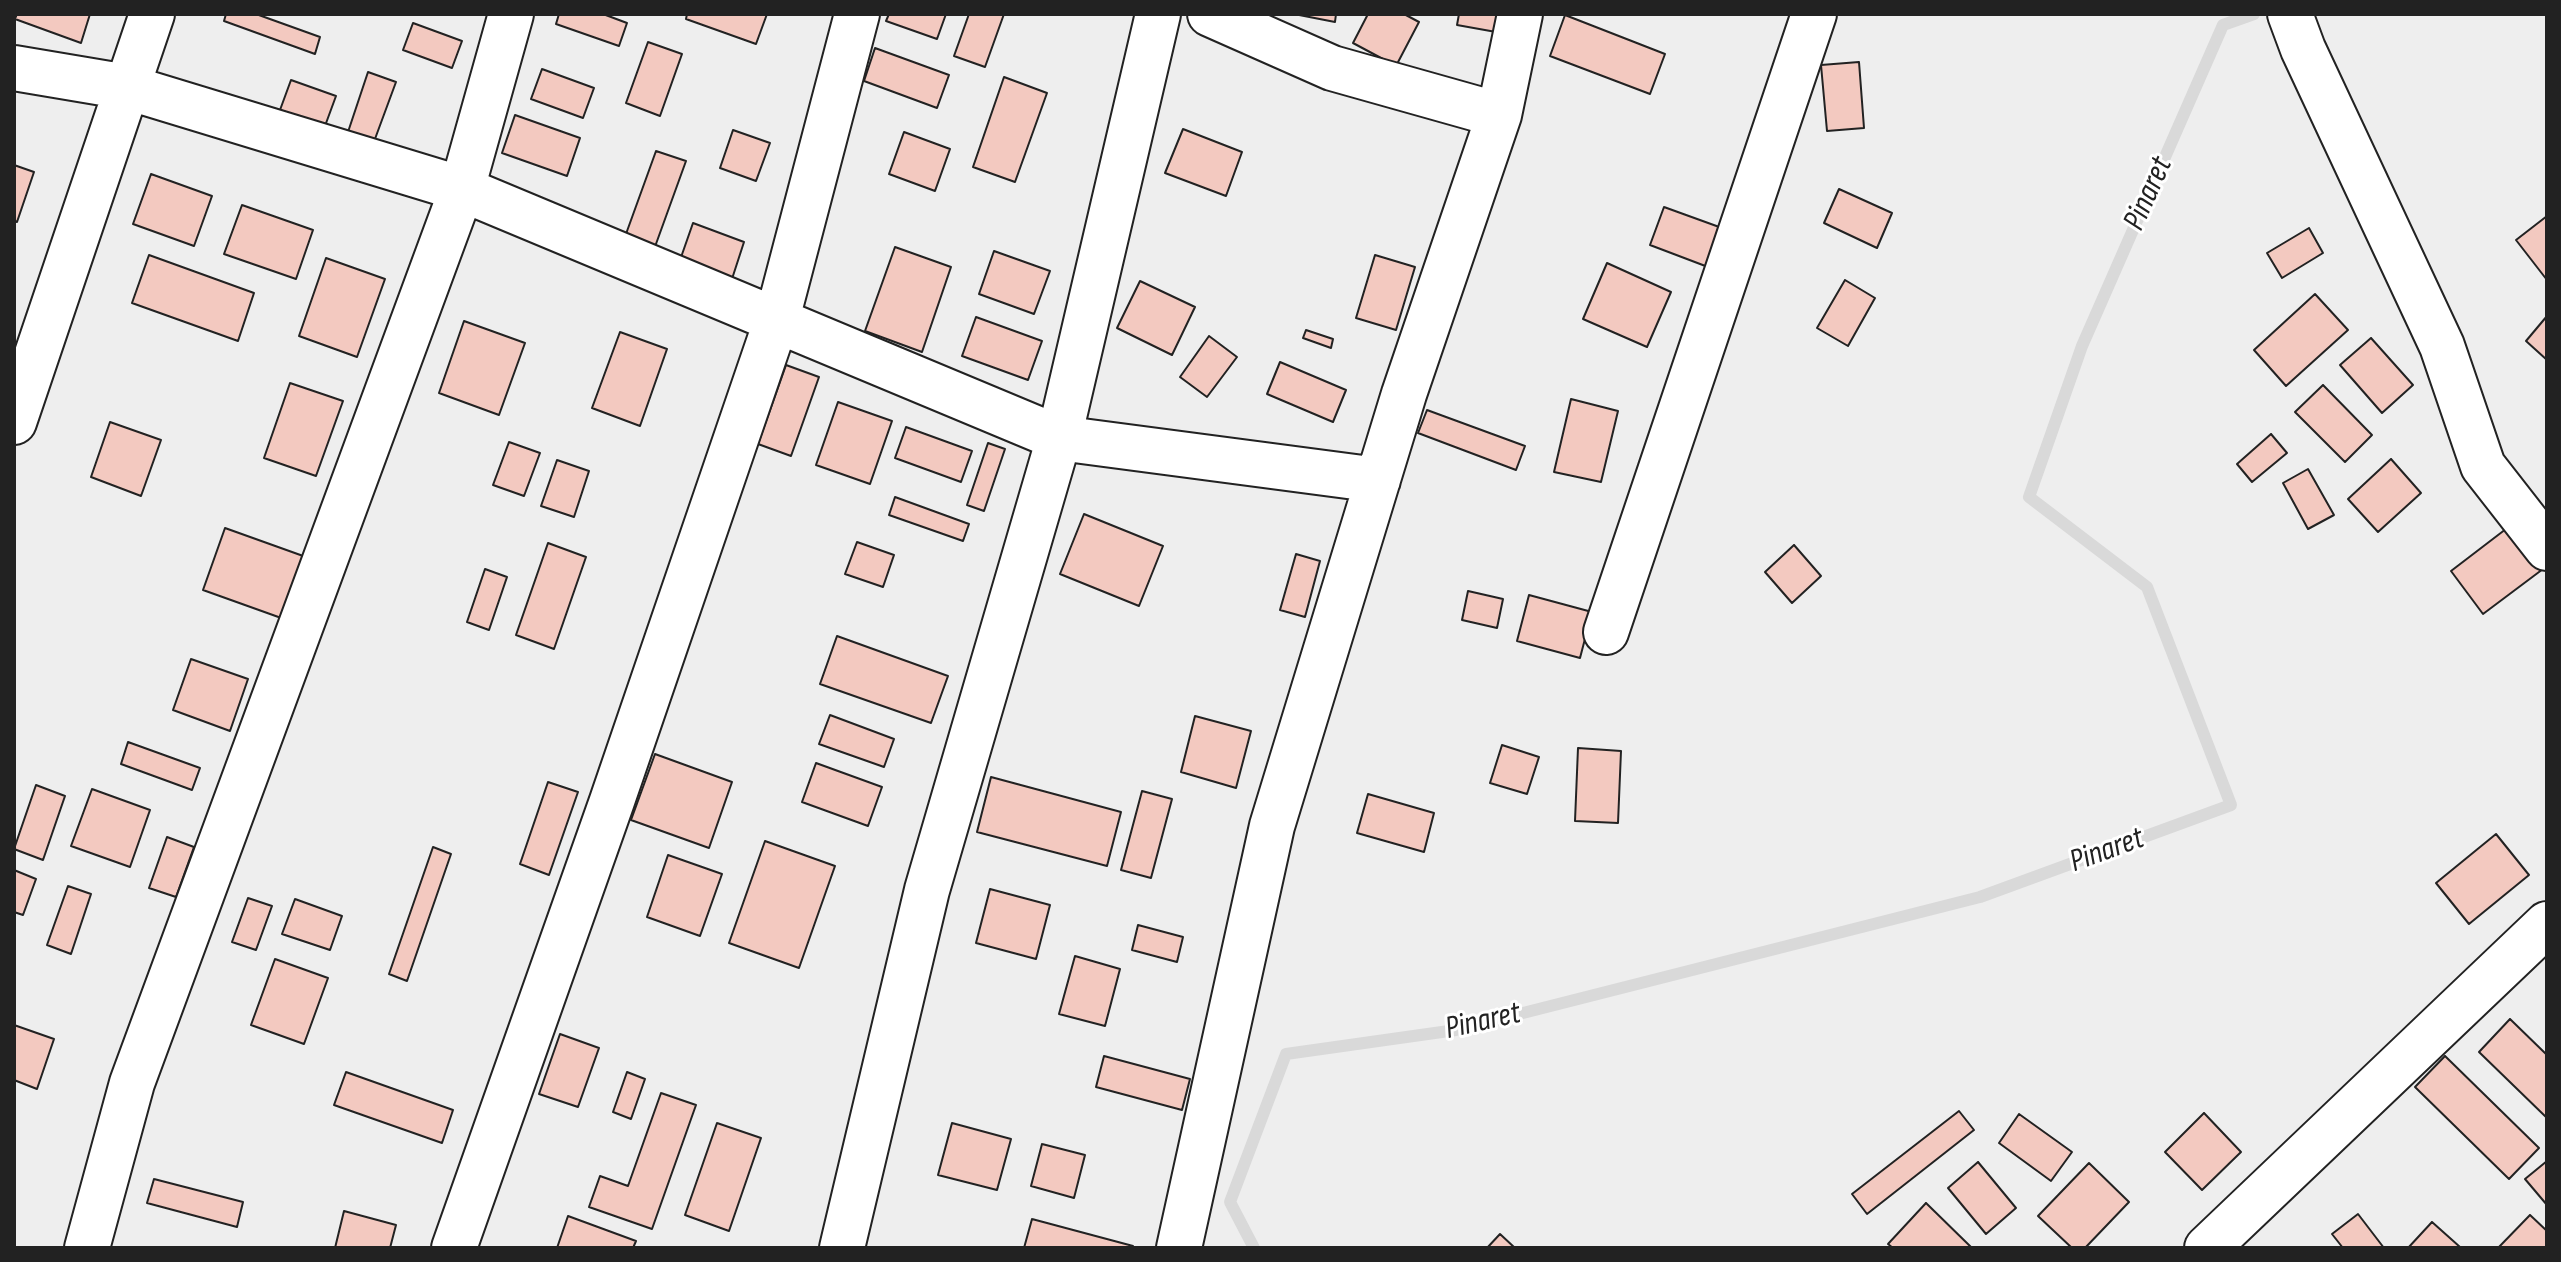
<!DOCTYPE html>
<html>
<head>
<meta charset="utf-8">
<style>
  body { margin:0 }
  #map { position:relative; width:2561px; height:1262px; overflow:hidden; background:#fff; font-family:"Sofia Sans Condensed",sans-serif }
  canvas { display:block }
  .frame { position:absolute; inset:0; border:16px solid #222; pointer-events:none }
</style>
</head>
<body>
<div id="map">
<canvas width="2561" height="1262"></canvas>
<div class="frame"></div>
</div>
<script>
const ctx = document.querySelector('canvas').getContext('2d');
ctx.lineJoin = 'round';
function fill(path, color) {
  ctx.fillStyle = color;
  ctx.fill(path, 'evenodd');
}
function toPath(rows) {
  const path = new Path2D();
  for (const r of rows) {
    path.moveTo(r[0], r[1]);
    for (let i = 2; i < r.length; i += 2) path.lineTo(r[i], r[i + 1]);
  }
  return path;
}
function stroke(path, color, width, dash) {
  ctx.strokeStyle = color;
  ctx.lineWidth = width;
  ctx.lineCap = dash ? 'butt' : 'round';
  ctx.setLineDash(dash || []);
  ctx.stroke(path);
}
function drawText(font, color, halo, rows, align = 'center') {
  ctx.font = font + ' "Sofia Sans Condensed",sans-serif';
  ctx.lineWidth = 6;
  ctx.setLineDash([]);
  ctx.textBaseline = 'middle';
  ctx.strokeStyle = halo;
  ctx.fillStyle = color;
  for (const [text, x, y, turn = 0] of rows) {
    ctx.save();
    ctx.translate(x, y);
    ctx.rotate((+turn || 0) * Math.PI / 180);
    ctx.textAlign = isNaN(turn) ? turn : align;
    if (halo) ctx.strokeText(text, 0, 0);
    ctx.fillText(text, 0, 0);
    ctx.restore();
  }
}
const green = toPath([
  [14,14,2547,14,2547,1248,14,1248,14,14]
]);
const stream = toPath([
  [1254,1248,1230,1202,1286,1054,1456,1030,1980,897,2231,805,2147,587,2029,497,2082,346,2223,25,2254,14]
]);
const building = toPath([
  [17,14,90,14,81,43,15,19,17,14],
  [226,14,256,14,320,37,315,54,224,21,226,14],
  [559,14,603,14,627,23,619,46,556,24,559,14],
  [687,14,767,14,756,44,686,19,687,14],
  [889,14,946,14,937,39,886,21,889,14],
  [969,14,1004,14,985,67,954,56,969,14],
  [1294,14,1336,14,1335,22,1294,14],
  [1368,14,1404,14,1419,22,1396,66,1353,43,1368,14],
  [1459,14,1499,14,1496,32,1457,25,1459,14],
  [1565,15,1665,54,1650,94,1550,56,1565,15],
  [413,23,462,41,452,68,403,50,413,23],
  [648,42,682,54,660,116,626,103,648,42],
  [875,48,949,75,937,108,864,81,875,48],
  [1859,62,1864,128,1827,131,1821,65,1859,62],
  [542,69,594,88,583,118,531,99,542,69],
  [368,72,396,82,372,147,346,138,368,72],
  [1004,77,1047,93,1015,182,973,167,1004,77],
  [291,80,336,96,325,126,280,110,291,80],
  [515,115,580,138,567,176,502,153,515,115],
  [1183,129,1242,152,1226,196,1165,173,1183,129],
  [733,130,770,143,756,181,720,168,733,130],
  [904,132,950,149,935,191,889,174,904,132],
  [656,151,686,161,652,255,622,245,656,151],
  [14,165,34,172,17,222,14,221,14,165],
  [151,174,212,196,194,246,133,224,151,174],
  [1839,189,1892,213,1877,248,1824,223,1839,189],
  [242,205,313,230,296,279,224,254,242,205],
  [1664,207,1722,228,1708,267,1650,245,1664,207],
  [2547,216,2547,280,2516,240,2547,216],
  [693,223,744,242,731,282,679,263,693,223],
  [2309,228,2323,253,2282,278,2267,253,2309,228],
  [895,247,951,267,922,352,865,331,895,247],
  [994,251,1050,271,1034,314,979,294,994,251],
  [149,255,254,293,238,341,132,303,149,255],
  [1375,255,1415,267,1396,330,1356,318,1375,255],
  [326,258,385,279,357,357,299,336,326,258],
  [1607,263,1671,292,1647,347,1583,319,1607,263],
  [1845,280,1875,298,1848,346,1817,328,1845,280],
  [1140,281,1195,307,1172,355,1117,328,1140,281],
  [2315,294,2348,330,2286,386,2254,350,2315,294],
  [2547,316,2547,360,2526,341,2547,316],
  [976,317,1042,341,1028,380,962,356,976,317],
  [464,321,525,343,499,415,439,393,464,321],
  [1306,330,1333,339,1331,348,1303,338,1306,330],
  [620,332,667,349,640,426,592,408,620,332],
  [1209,336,1237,357,1207,397,1180,377,1209,336],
  [2371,338,2413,385,2382,413,2340,365,2371,338],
  [1280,362,1346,390,1333,422,1267,394,1280,362],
  [786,365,819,377,791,456,758,444,786,365],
  [290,383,343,401,316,476,264,458,290,383],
  [2323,385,2372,435,2345,462,2295,412,2323,385],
  [1571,399,1618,411,1601,482,1554,472,1571,399],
  [838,402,892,421,870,484,816,465,838,402],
  [1427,410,1525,446,1516,470,1418,433,1427,410],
  [110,422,161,440,141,496,91,477,110,422],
  [906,427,972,451,961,482,895,458,906,427],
  [2271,434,2287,453,2252,482,2237,464,2271,434],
  [509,442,540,453,524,496,493,485,509,442],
  [988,443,1005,449,984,511,967,505,988,443],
  [2391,459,2421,493,2378,532,2348,499,2391,459],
  [557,460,589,471,574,517,541,506,557,460],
  [2308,469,2334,515,2308,529,2283,483,2308,469],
  [895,497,969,524,963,541,889,515,895,497],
  [1084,514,1163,546,1139,606,1060,574,1084,514],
  [2519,519,2547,566,2483,614,2451,571,2519,519],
  [225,528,306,557,284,619,203,590,225,528],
  [857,542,894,555,883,587,845,574,857,542],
  [548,543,586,557,554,649,516,635,548,543],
  [1794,545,1821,576,1792,603,1765,572,1794,545],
  [1296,554,1320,561,1305,617,1280,610,1296,554],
  [485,569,507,577,489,630,467,622,485,569],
  [1468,591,1503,599,1497,628,1462,620,1468,591],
  [1529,595,1592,612,1580,658,1517,641,1529,595],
  [837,636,948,676,931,723,820,684,837,636],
  [191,659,248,679,230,731,173,710,191,659],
  [830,715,894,739,884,767,819,744,830,715],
  [1195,716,1251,731,1236,788,1181,772,1195,716],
  [128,742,200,768,192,790,121,764,128,742],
  [1502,745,1539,757,1527,794,1490,783,1502,745],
  [1578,748,1621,751,1618,823,1575,821,1578,748],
  [655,754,732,782,709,848,631,820,655,754],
  [816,763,882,787,868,826,802,802,816,763],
  [991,777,1121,812,1107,866,977,832,991,777],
  [548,782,578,792,549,875,520,864,548,782],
  [36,785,65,796,43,860,14,849,36,785],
  [92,789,150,810,130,867,71,846,92,789],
  [1142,791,1172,799,1151,878,1121,870,1142,791],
  [1368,794,1434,813,1424,852,1357,833,1368,794],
  [2496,834,2529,875,2469,924,2436,883,2496,834],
  [167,837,194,847,176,897,149,888,167,837],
  [765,841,835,866,799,968,729,943,765,841],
  [433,847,451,854,407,981,389,974,433,847],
  [668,855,722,874,700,936,647,917,668,855],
  [14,870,36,879,23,915,14,912,14,870],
  [68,886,91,894,71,954,47,945,68,886],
  [990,889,1050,905,1036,959,976,943,990,889],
  [248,898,272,906,256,950,232,942,248,898],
  [295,899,342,916,330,950,282,934,295,899],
  [1138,925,1183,937,1177,962,1132,950,1138,925],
  [1075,956,1120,969,1105,1026,1059,1014,1075,956],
  [275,959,328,978,304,1044,251,1025,275,959],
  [2510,1019,2547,1055,2547,1118,2479,1052,2510,1019],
  [14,1025,54,1039,37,1089,14,1080,14,1025],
  [560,1034,599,1048,578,1107,539,1094,560,1034],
  [1104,1056,1190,1079,1182,1110,1096,1087,1104,1056],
  [2445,1056,2539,1148,2509,1179,2415,1087,2445,1056],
  [346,1072,453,1110,442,1143,334,1105,346,1072],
  [627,1072,645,1079,631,1119,613,1112,627,1072],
  [661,1093,696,1105,652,1229,589,1207,600,1176,628,1186,661,1093],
  [1959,1111,1974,1130,1867,1214,1852,1194,1959,1111],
  [2204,1113,2241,1152,2202,1190,2165,1152,2204,1113],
  [2019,1114,2072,1152,2051,1181,1999,1143,2019,1114],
  [717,1123,761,1138,729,1231,685,1215,717,1123],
  [952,1123,1011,1139,997,1190,938,1175,952,1123],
  [1042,1144,1085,1155,1074,1198,1031,1186,1042,1144],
  [2547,1161,2547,1205,2525,1179,2547,1161],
  [1978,1162,2016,1208,1986,1234,1948,1188,1978,1162],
  [2089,1163,2129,1202,2085,1248,2072,1248,2038,1216,2089,1163],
  [154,1179,243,1202,237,1227,147,1203,154,1179],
  [1926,1203,1972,1248,1893,1248,1888,1244,1926,1203],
  [344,1211,396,1225,390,1248,335,1248,344,1211],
  [2358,1214,2384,1248,2343,1248,2332,1234,2358,1214],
  [2530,1215,2547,1231,2547,1248,2498,1248,2530,1215],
  [568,1216,636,1241,633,1248,557,1248,568,1216],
  [1032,1219,1133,1246,1132,1248,1024,1248,1032,1219],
  [2432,1222,2460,1247,2459,1248,2408,1248,2432,1222],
  [1500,1234,1515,1248,1487,1248,1500,1234]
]);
const minor = toPath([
  [1210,14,1332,68,1499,115],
  [2290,14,2303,49,2442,346,2483,466,2547,548],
  [14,68,127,87,462,189,1059,438,1378,480],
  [14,422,152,14],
  [1606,632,1814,14],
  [87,1248,132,1083,462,189,511,14],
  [454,1248,612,801,777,319,857,14],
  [842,1248,927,890,1059,438,1158,14],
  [1179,1248,1272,826,1404,394,1499,115,1520,14],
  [2207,1248,2547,924]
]);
const waterNames = [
  ["Pinaret",2149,194,-66],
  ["Pinaret",2107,851,-20],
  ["Pinaret",1483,1022,-13]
];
fill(green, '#eee');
stroke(green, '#6f6f6f', 2);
stroke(stream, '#d9d9d9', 12);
fill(building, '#f3c9c0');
stroke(building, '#222', 2);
stroke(minor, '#222', 48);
stroke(minor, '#fff', 44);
drawText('italic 32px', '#222', '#fff', waterNames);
</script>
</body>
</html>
